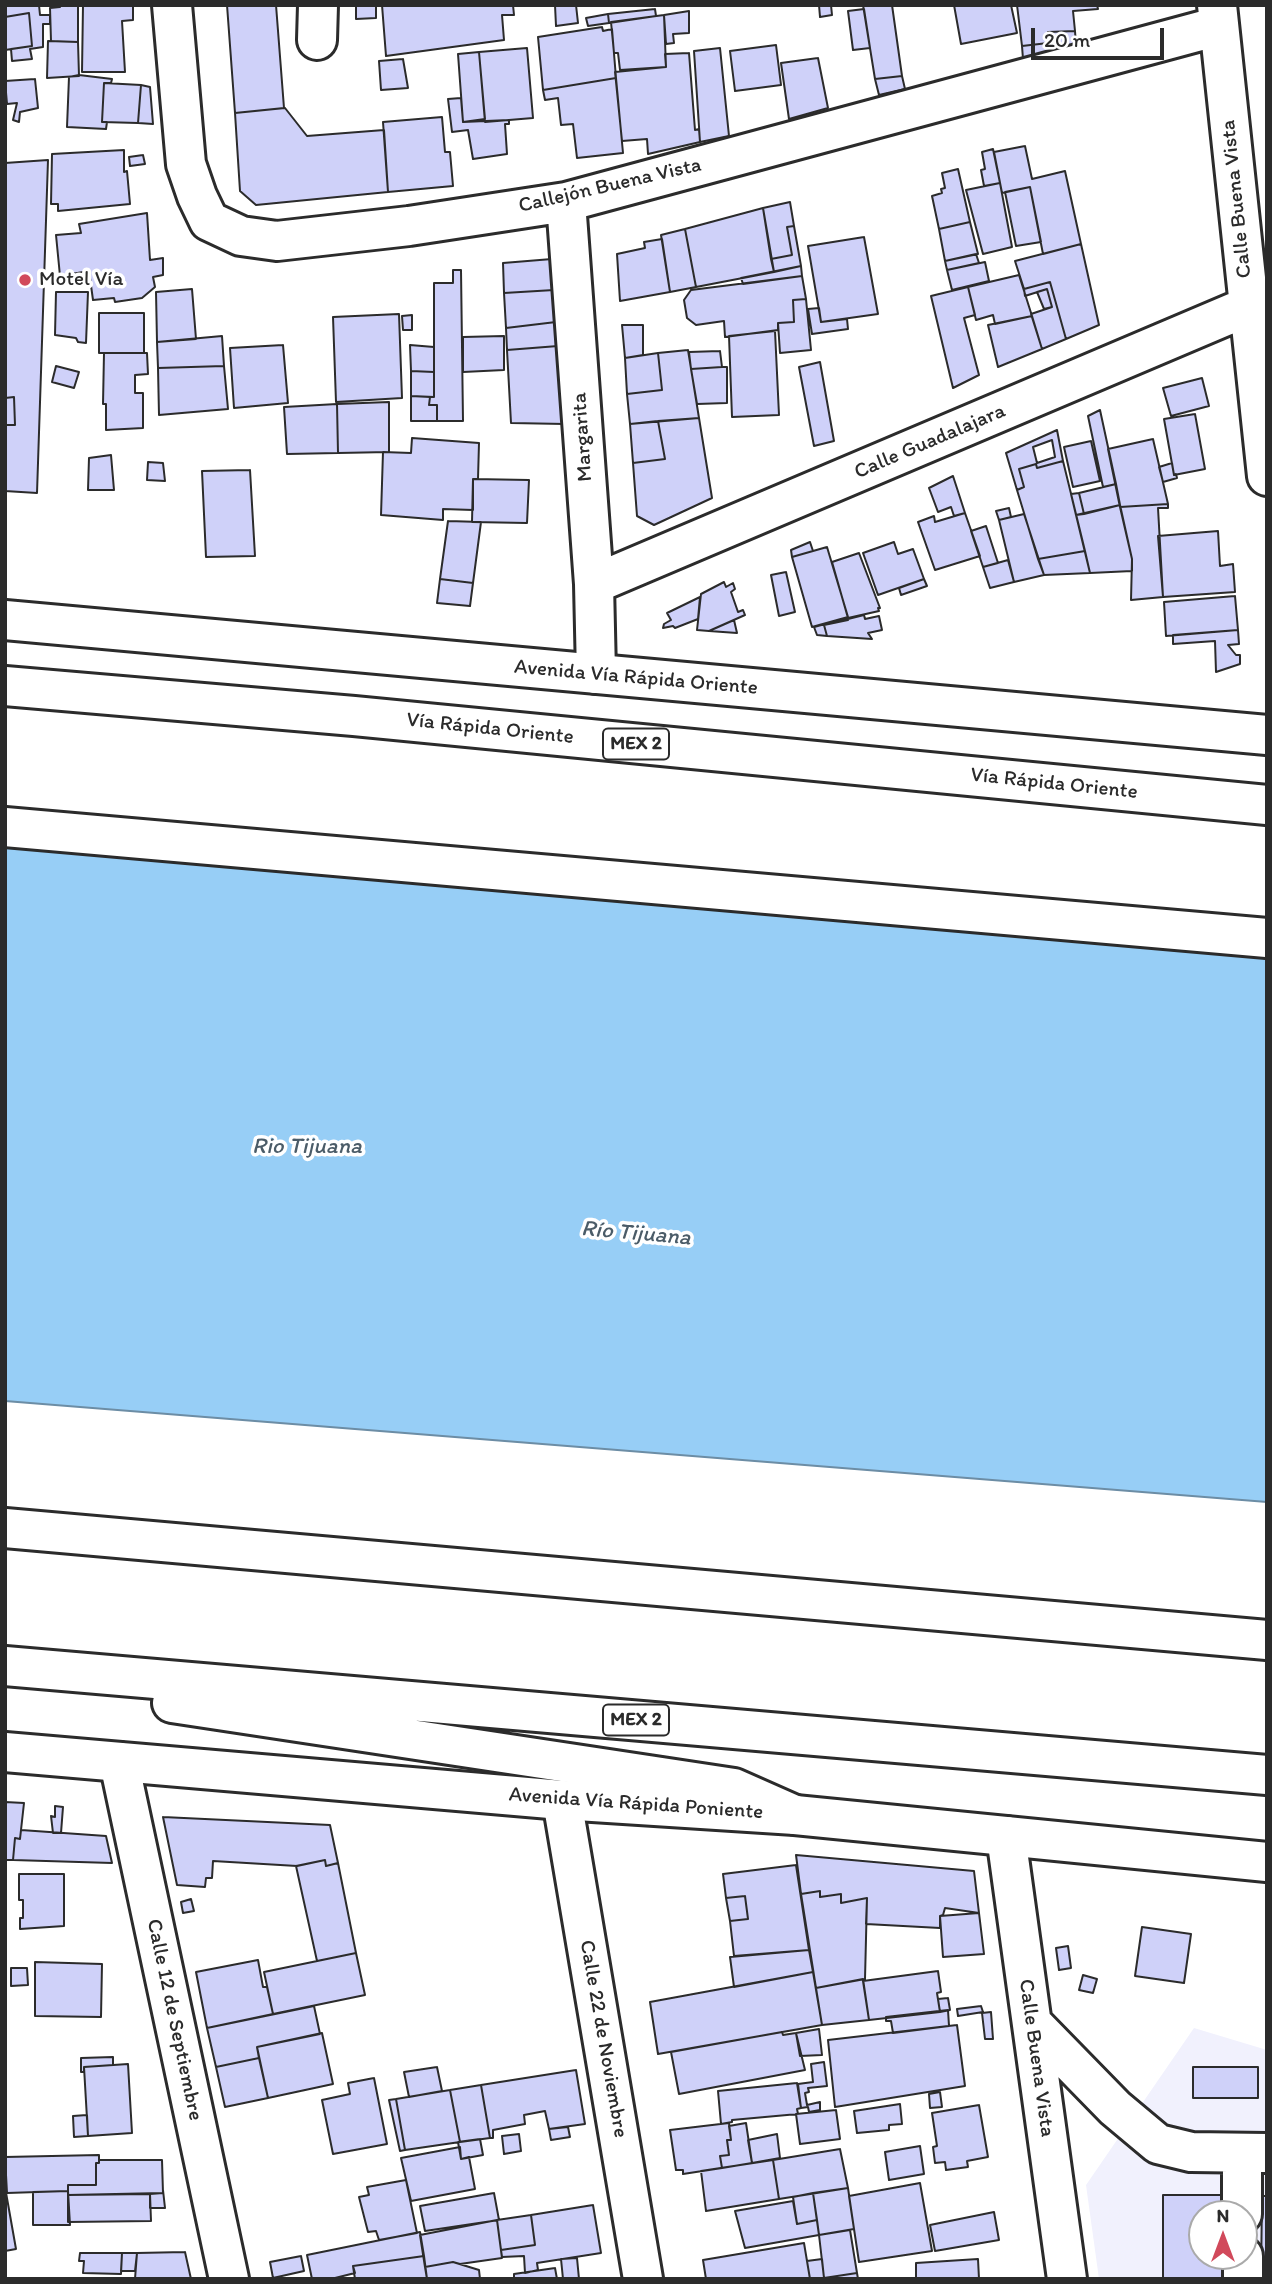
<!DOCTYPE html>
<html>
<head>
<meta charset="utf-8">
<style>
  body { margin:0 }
  #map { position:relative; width:1272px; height:2284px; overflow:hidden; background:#fff; font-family:Itim,sans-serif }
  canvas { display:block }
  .frame { position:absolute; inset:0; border:7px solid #2b2b2b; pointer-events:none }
  .north { position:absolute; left:1188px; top:2200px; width:70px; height:70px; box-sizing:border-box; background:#fff; border:2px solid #aaa; border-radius:50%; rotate:0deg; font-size:19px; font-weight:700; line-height:28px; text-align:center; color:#2b2b2b }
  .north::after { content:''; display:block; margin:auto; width:24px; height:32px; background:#d1495b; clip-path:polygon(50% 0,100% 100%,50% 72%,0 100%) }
  .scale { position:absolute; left:1031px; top:28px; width:133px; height:32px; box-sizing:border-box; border:4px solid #2b2b2b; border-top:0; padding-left:9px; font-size:21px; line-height:24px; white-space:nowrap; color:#2b2b2b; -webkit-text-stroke:5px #fff; paint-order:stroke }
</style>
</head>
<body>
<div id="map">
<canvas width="1272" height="2284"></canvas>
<div class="frame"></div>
<div class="north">N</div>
<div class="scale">20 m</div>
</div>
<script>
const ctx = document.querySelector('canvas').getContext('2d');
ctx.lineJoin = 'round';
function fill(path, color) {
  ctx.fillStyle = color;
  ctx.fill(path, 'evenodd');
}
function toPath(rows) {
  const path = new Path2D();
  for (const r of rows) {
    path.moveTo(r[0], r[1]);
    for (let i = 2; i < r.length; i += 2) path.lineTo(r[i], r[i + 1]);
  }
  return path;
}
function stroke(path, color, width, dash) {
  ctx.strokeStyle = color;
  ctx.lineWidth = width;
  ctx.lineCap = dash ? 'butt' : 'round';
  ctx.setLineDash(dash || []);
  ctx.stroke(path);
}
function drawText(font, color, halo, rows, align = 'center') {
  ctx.font = font + ' Itim,sans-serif';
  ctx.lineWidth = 7;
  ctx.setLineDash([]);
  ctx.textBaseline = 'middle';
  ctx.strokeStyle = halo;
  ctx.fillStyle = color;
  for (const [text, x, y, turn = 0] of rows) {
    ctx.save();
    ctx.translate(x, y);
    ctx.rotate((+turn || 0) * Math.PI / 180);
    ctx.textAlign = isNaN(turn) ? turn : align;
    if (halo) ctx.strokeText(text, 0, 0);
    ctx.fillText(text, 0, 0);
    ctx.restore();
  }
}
const built = toPath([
  [1194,2028,1267,2050,1267,2279,1099,2279,1086,2185],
  [1202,2214,1244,2214,1244,2256,1202,2256]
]);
const water = toPath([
  [5,845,1267,956,1267,1502,5,1401,5,845]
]);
const building = toPath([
  [5,5,39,5,40,15,50,15,50,24,43,24,43,47,30,49,32,59,12,61,11,49,32,46,29,13,5,17,5,5],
  [59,5,78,5,78,42,51,41,50,8,60,7,59,5],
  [83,5,133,5,133,20,122,21,125,72,82,72,83,5],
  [227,5,276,5,284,108,235,113,227,5],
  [356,5,376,5,376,18,356,19,356,5],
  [382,5,513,5,514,15,502,15,504,40,386,56,382,5],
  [555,5,576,5,578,23,556,26,555,5],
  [819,5,831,5,832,15,820,17,819,5],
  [863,5,892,5,902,76,875,79,863,5],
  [954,5,1011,5,1017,33,961,44,954,5],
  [1017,5,1097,5,1098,9,1073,11,1075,31,1048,32,1048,43,1022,46,1017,5],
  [655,9,656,16,609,23,608,14,655,9],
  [864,9,870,48,853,50,848,11,864,9],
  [689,11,689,33,673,34,674,43,666,44,664,15,689,11],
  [29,13,32,46,5,50,5,17,29,13],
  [608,14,609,23,588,26,586,18,608,14],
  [664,15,666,67,620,70,618,53,614,53,611,22,664,15],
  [602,27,603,31,612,29,616,78,543,90,538,37,602,27],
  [1075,31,1076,45,1023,59,1022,46,1048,43,1048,32,1075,31],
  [48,41,78,42,79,76,47,78,48,41],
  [776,45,781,85,735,91,730,51,776,45],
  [527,48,533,118,485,122,479,52,527,48],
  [720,48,729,136,700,142,694,51,720,48],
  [479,52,485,119,463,122,458,54,479,52],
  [689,53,695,130,699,129,700,142,648,154,647,139,622,141,615,72,666,67,665,54,689,53],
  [818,58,828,108,789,119,781,63,818,58],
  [403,59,408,88,381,90,379,61,403,59],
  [79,75,112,79,111,83,104,83,102,122,107,122,106,129,67,127,69,77,79,75],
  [902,76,905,89,879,95,875,79,902,76],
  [616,78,623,153,577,158,573,124,561,125,558,98,545,100,543,90,616,78],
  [35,79,38,108,20,112,19,122,13,120,17,103,7,104,5,81,35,79],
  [104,83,141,85,138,123,102,122,104,83],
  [141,85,150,87,153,124,138,123,141,85],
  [461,98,463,122,509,120,509,124,505,124,507,154,473,159,468,130,452,132,448,99,461,98],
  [285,108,307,136,384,130,388,192,256,205,240,191,235,113,285,108],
  [442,117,445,152,450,152,453,186,388,192,383,122,442,117],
  [1025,146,1032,179,1065,171,1081,244,1043,254,1030,187,1002,193,994,152,1025,146],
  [993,149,1000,183,984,186,981,170,985,169,982,152,993,149],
  [124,150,124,172,127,171,130,204,58,211,58,204,51,204,52,154,124,150],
  [143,155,145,164,130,166,129,157,143,155],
  [48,160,37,493,5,491,5,425,15,425,14,397,5,398,5,163,48,160],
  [958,169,970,222,939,229,932,196,942,193,941,189,945,188,942,173,958,169],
  [1000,183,1012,247,983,254,966,190,1000,183],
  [1030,187,1041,242,1016,246,1005,192,1030,187],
  [790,202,794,226,787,227,792,255,771,259,763,208,790,202],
  [763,208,774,272,696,287,685,229,763,208],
  [147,213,150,260,163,258,163,275,153,277,155,287,142,298,115,302,114,298,93,300,89,271,60,276,56,235,81,233,79,224,147,213],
  [970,222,978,254,945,261,939,229,970,222],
  [794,226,801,266,774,272,771,259,792,255,787,227,794,226],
  [685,229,696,287,670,292,661,235,685,229],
  [864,237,878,314,821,322,808,246,864,237],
  [662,239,670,292,620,301,617,254,645,248,644,242,662,239],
  [1081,244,1099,325,1066,339,1050,282,1024,289,1015,261,1081,244],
  [976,254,979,263,947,270,945,261,976,254],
  [552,259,554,290,504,293,503,263,552,259],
  [985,262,989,281,952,290,947,270,985,262],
  [801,266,802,276,743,284,741,278,801,266],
  [453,270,461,270,463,421,437,421,437,405,429,405,430,397,434,397,434,283,453,283,453,270],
  [1019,275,1032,316,995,324,993,315,976,320,968,287,1019,275],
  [802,276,806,299,793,300,794,322,778,323,778,330,725,337,724,321,696,325,687,318,684,300,691,290,802,276],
  [1050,282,1066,339,1042,349,1031,314,1052,307,1047,289,1025,296,1024,289,1050,282],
  [968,287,975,315,964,318,979,375,953,388,931,296,968,287],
  [192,289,196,339,157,342,156,292,192,289],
  [1047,289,1052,307,1044,309,1037,292,1047,289],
  [554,290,556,322,506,328,504,293,554,290],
  [56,292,88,292,86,343,78,342,76,338,55,335,56,292],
  [806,299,811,350,780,353,778,323,794,322,793,300,806,299],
  [819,308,821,322,847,319,848,329,812,334,808,309,819,308],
  [99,313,144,313,144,353,99,353,99,313],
  [399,314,402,398,336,402,333,317,399,314],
  [412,315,412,330,403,330,402,316,412,315],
  [1032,316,1042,349,998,367,988,325,1032,316],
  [556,322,558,346,507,350,506,328,556,322],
  [622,325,643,325,643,355,625,358,622,325],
  [775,331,779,415,732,417,729,336,775,331],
  [222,336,224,366,158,368,157,342,222,336],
  [504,336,504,370,463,372,463,337,504,336],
  [283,345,288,403,234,408,230,348,283,345],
  [410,345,434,347,434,372,411,371,410,345],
  [558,346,565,424,511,423,507,350,558,346],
  [688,350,699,418,630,424,627,394,662,390,658,353,688,350],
  [720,351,722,367,691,369,689,352,720,351],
  [104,353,147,353,148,374,135,375,135,393,143,393,143,428,106,430,106,404,103,404,104,353],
  [658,353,662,390,627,394,625,358,658,353],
  [820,362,834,441,814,446,799,367,820,362],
  [56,366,79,372,74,388,52,382,56,366],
  [224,366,228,409,159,415,158,368,224,366],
  [722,367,727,367,727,403,697,404,691,369,722,367],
  [411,371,434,372,434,397,411,396,411,371],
  [1202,378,1209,406,1171,416,1163,388,1202,378],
  [411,396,430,397,429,405,437,405,437,421,411,421,411,396],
  [14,397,15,425,5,425,5,398,14,397],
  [389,402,389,452,338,453,337,404,389,402],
  [337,404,338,453,287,454,284,407,337,404],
  [1100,410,1116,484,1103,487,1088,416,1100,410],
  [1195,414,1205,469,1174,475,1164,419,1195,414],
  [699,418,712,498,654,525,637,516,633,463,665,459,658,421,699,418],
  [658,421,665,459,633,463,630,424,658,421],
  [1057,430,1063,461,1037,468,1036,464,1019,469,1024,487,1017,490,1006,453,1057,430],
  [1052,440,1055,457,1037,463,1033,447,1052,440],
  [412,438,479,443,478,479,473,479,473,510,443,509,443,520,381,515,383,452,411,453,412,438],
  [1153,439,1168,504,1120,507,1108,449,1153,439],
  [1091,441,1100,481,1073,487,1064,447,1091,441],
  [111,455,114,490,88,490,89,458,111,455],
  [1063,461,1085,551,1038,559,1017,490,1024,487,1019,469,1036,464,1037,468,1063,461],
  [148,462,163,463,165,481,147,480,148,462],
  [1172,463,1174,475,1176,474,1177,478,1163,482,1159,467,1172,463],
  [250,470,255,556,206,557,202,471,250,470],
  [953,476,965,513,954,516,951,507,938,512,929,488,953,476],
  [473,479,529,480,527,523,472,522,473,479],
  [1116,484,1120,505,1084,514,1079,493,1116,484],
  [1079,493,1084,514,1076,515,1071,494,1079,493],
  [1168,504,1168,508,1158,508,1163,597,1131,600,1132,559,1120,507,1168,504],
  [1120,505,1132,559,1132,571,1090,573,1076,515,1120,505],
  [1009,508,1011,517,999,520,996,511,1009,508],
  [965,513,980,556,935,570,918,522,934,516,935,522,965,513],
  [1024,514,1044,575,1014,582,999,520,1024,514],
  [448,521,481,522,473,583,440,579,448,521],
  [986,526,998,563,983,567,971,531,986,526],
  [1218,531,1220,566,1233,564,1235,592,1163,597,1158,536,1218,531],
  [810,542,813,551,792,557,791,550,810,542],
  [894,542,898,554,913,549,924,579,878,595,863,553,894,542],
  [827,547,848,617,812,627,792,557,827,547],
  [1085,551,1090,573,1044,575,1038,559,1085,551],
  [859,553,880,608,878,608,879,611,848,618,832,562,859,553],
  [1008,560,1014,582,990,588,983,567,1008,560],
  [786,572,795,612,779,616,771,575,786,572],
  [440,579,473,583,470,606,437,603,440,579],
  [924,579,927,586,901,595,899,588,924,579],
  [724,582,726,587,733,583,735,589,731,592,738,612,743,610,745,615,709,631,697,630,701,594,724,582],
  [1235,596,1238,630,1166,636,1164,602,1235,596],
  [700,597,698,619,675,628,673,626,663,628,664,624,671,620,667,613,700,597],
  [864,615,865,619,879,616,882,630,868,633,872,639,827,636,824,625,864,615],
  [848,618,848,620,824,625,827,636,817,635,814,627,848,618],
  [734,620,737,633,709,631,734,620],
  [1238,630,1239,644,1228,645,1236,655,1240,655,1240,664,1216,672,1215,641,1173,644,1173,635,1238,630],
  [5,1802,24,1803,20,1839,15,1838,13,1860,5,1860,5,1802],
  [55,1806,63,1807,61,1833,53,1833,51,1816,55,1817,55,1806],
  [163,1817,330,1825,338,1863,326,1866,325,1860,297,1866,213,1861,212,1878,206,1878,205,1887,177,1885,163,1817],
  [21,1830,106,1836,112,1863,13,1860,15,1838,20,1839,21,1830],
  [796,1855,974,1871,979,1913,945,1908,943,1915,940,1916,940,1928,866,1924,867,1898,841,1903,841,1894,820,1897,820,1891,801,1894,796,1855],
  [325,1860,326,1866,338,1863,356,1953,317,1961,296,1866,325,1860],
  [796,1865,809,1950,734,1956,730,1921,748,1919,745,1896,726,1898,723,1874,796,1865],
  [19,1874,64,1874,64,1926,20,1929,20,1918,23,1918,23,1900,19,1900,19,1874],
  [820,1891,820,1897,841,1894,841,1903,867,1898,865,1979,816,1988,801,1894,820,1891],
  [745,1896,748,1919,730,1921,726,1898,745,1896],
  [191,1899,194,1911,183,1913,181,1902,191,1899],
  [979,1913,984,1954,943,1957,940,1916,979,1913],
  [1142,1927,1191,1934,1184,1983,1135,1976,1142,1927],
  [1068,1946,1071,1968,1059,1970,1056,1948,1068,1946],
  [809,1950,813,1972,734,1987,730,1957,809,1950],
  [356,1953,365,1995,273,2014,264,1972,356,1953],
  [258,1960,263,1987,267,1987,273,2014,207,2028,196,1972,258,1960],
  [35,1962,102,1964,101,2017,35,2016,35,1962],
  [11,1968,27,1968,28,1985,11,1986,11,1968],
  [938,1971,941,1992,937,1993,940,2012,869,2020,863,1981,938,1971],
  [813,1972,822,2025,658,2054,650,2002,813,1972],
  [1083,1975,1097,1979,1093,1993,1079,1990,1083,1975],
  [863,1979,869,2020,822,2025,816,1988,863,1979],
  [948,1998,950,2010,940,2012,938,1999,948,1998],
  [314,2006,320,2034,257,2047,259,2058,216,2067,207,2028,314,2006],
  [981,2006,983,2012,958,2016,957,2009,981,2006],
  [948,2010,949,2026,893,2033,891,2021,886,2021,886,2017,948,2010],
  [991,2012,993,2039,985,2039,982,2013,991,2012],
  [957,2025,965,2086,835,2107,828,2040,957,2025],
  [819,2029,822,2055,800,2056,796,2033,819,2029],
  [782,2032,783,2035,796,2033,805,2070,679,2094,671,2052,782,2032],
  [322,2033,333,2084,268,2098,257,2047,322,2033],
  [113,2057,113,2065,84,2067,84,2072,81,2072,81,2058,113,2057],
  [259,2058,268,2098,225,2107,216,2067,259,2058],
  [824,2062,827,2086,808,2088,809,2092,805,2093,807,2105,820,2102,820,2110,809,2112,808,2107,801,2108,798,2084,813,2082,811,2064,824,2062],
  [128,2064,132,2133,88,2136,84,2067,128,2064],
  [437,2067,442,2091,409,2097,404,2072,437,2067],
  [1193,2067,1258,2067,1258,2098,1193,2098,1193,2067],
  [576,2070,585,2124,549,2129,545,2111,524,2115,525,2124,493,2130,493,2138,490,2138,481,2085,576,2070],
  [374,2078,387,2144,333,2154,322,2100,350,2094,348,2083,374,2078],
  [797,2083,801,2108,797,2109,798,2114,732,2120,732,2122,721,2124,718,2091,797,2083],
  [481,2085,490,2138,460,2142,450,2090,481,2085],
  [450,2090,460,2142,405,2150,396,2099,450,2090],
  [940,2092,942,2107,930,2108,929,2094,940,2092],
  [396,2099,405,2150,400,2151,389,2100,396,2099],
  [900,2104,902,2124,889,2125,889,2130,857,2133,854,2111,900,2104],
  [979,2105,988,2157,967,2161,968,2167,946,2170,945,2162,935,2163,933,2147,937,2146,932,2113,979,2105],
  [836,2110,840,2139,800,2144,796,2114,836,2110],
  [87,2115,88,2136,74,2137,73,2116,87,2115],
  [729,2123,731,2140,727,2140,729,2155,720,2156,722,2168,683,2174,683,2170,676,2170,670,2130,729,2123],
  [746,2123,752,2163,722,2168,720,2156,729,2155,727,2140,731,2140,729,2126,746,2123],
  [568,2127,570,2137,551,2140,549,2129,568,2127],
  [519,2134,521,2151,504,2154,502,2136,519,2134],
  [777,2134,780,2158,752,2163,748,2140,777,2134],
  [480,2139,483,2155,461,2159,458,2142,480,2139],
  [920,2146,924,2174,889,2180,885,2152,920,2146],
  [460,2147,461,2159,469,2157,475,2189,411,2201,401,2158,460,2147],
  [840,2149,848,2188,779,2199,773,2160,840,2149],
  [99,2155,99,2163,96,2163,96,2185,68,2185,68,2191,7,2193,5,2157,99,2155],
  [99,2160,162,2160,163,2193,68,2195,68,2185,96,2185,96,2163,99,2163,99,2160],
  [773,2160,779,2199,706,2211,701,2171,773,2160],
  [406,2180,417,2233,379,2240,376,2231,368,2232,359,2197,369,2195,367,2187,406,2180],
  [920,2183,932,2251,859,2262,849,2196,920,2183],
  [5,2187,16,2249,5,2251,5,2187],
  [848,2188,854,2229,819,2235,813,2193,848,2188],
  [163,2190,165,2208,150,2208,150,2194,163,2193,163,2190],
  [68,2191,70,2225,33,2225,33,2192,68,2191],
  [494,2193,499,2220,425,2231,420,2206,494,2193],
  [813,2193,817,2220,797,2224,793,2197,813,2193],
  [150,2194,151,2221,68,2222,68,2195,150,2194],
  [1163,2195,1223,2195,1223,2214,1202,2214,1202,2256,1223,2256,1223,2279,1163,2279,1163,2195],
  [1262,2196,1267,2196,1267,2279,1261,2279,1262,2196],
  [793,2201,797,2224,817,2220,819,2235,745,2248,735,2211,793,2201],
  [593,2205,601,2253,537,2263,538,2270,525,2273,524,2256,502,2257,501,2250,535,2245,531,2215,593,2205],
  [994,2212,999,2240,935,2251,930,2225,994,2212],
  [531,2215,535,2245,501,2250,497,2220,531,2215],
  [497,2220,502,2258,460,2264,453,2262,425,2267,420,2235,497,2220],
  [850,2230,857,2273,824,2278,819,2235,850,2230],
  [420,2232,424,2256,353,2266,355,2273,331,2279,312,2279,307,2255,420,2232],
  [804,2243,810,2279,706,2279,703,2260,804,2243],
  [185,2252,191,2279,135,2279,137,2253,185,2252],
  [80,2253,122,2253,121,2274,83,2273,84,2261,79,2261,80,2253],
  [122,2253,137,2253,135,2271,121,2271,122,2253],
  [301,2256,304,2271,273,2278,270,2262,301,2256],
  [424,2256,427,2279,355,2279,353,2266,424,2256],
  [577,2258,579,2279,563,2279,561,2259,577,2258],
  [822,2259,824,2278,810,2279,807,2261,822,2259],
  [978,2259,979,2279,916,2279,916,2263,978,2259],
  [453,2262,479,2270,480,2279,427,2279,425,2267,453,2262],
  [555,2268,557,2279,514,2279,514,2274,555,2268],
  [857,2273,858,2279,817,2279,824,2278,857,2273]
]);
const minor = toPath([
  [172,5,186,164,197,196,209,221,241,236,277,241,409,226,566,202,1219,26],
  [1217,5,1267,476],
  [317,40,318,5],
  [566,202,594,584,596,674],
  [594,584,1249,306,1267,301],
  [5,827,1267,938],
  [5,1528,1267,1640],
  [119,1762,229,2279],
  [562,1800,643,2279],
  [1006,1836,1067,2279],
  [1032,2023,1115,2108,1158,2144,1191,2152,1267,2153],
  [1242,2153,1242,2214],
  [1243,2256,1243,2279]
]);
const major = toPath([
  [5,620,1267,735],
  [5,1752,562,1800,795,1815,1267,1862]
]);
const highway = toPath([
  [5,686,354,716,1267,805],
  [5,1666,1267,1775],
  [172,1703,734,1788,795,1815]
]);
const markers = [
  [25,280,7,"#d1495b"]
];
const shields = [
  [636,744,66],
  [636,1720,66]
];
const shieldNames = [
  ["MEX 2",636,744],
  ["MEX 2",636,1720]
];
const streetNames = [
  ["Callejón Buena Vista",610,186,-13],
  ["Calle Buena Vista",1237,199,-96],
  ["Margarita",583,437,-94],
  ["Calle Guadalajara",930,442,-23],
  ["Avenida Vía Rápida Oriente",636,678,5],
  ["Vía Rápida Oriente",490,729,6],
  ["Vía Rápida Oriente",1054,784,6],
  ["Avenida Vía Rápida Poniente",636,1804,4],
  ["Calle 12 de Septiembre",174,2020,78],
  ["Calle 22 de Noviembre",603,2039,80],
  ["Calle Buena Vista",1036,2058,82]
];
const poiNames = [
  ["Motel Vía",39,280]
];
const waterNames = [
  ["Rio Tijuana",307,1147],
  ["Río Tijuana",636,1234,5]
];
fill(built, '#f1f1fd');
fill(water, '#97cef6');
stroke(water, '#6c8da5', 2);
fill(building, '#cfd1f9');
stroke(building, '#2b2b2b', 2);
stroke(minor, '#2b2b2b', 44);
stroke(major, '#2b2b2b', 44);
stroke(highway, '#2b2b2b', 44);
stroke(minor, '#fff', 38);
stroke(major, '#fff', 38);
stroke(highway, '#fff', 38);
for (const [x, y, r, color] of markers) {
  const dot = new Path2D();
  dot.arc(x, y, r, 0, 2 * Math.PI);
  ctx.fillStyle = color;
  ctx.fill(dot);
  stroke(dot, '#fff', 2.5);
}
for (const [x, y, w] of shields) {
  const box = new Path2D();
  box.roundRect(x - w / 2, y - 15.5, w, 31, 5);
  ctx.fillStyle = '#fff';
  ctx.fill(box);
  stroke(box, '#2b2b2b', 2);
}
drawText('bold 19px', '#2b2b2b', null, shieldNames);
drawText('21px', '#2b2b2b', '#fff', streetNames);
drawText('21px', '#2b2b2b', '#fff', poiNames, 'left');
drawText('italic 23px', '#4b5c68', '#fff', waterNames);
</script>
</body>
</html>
